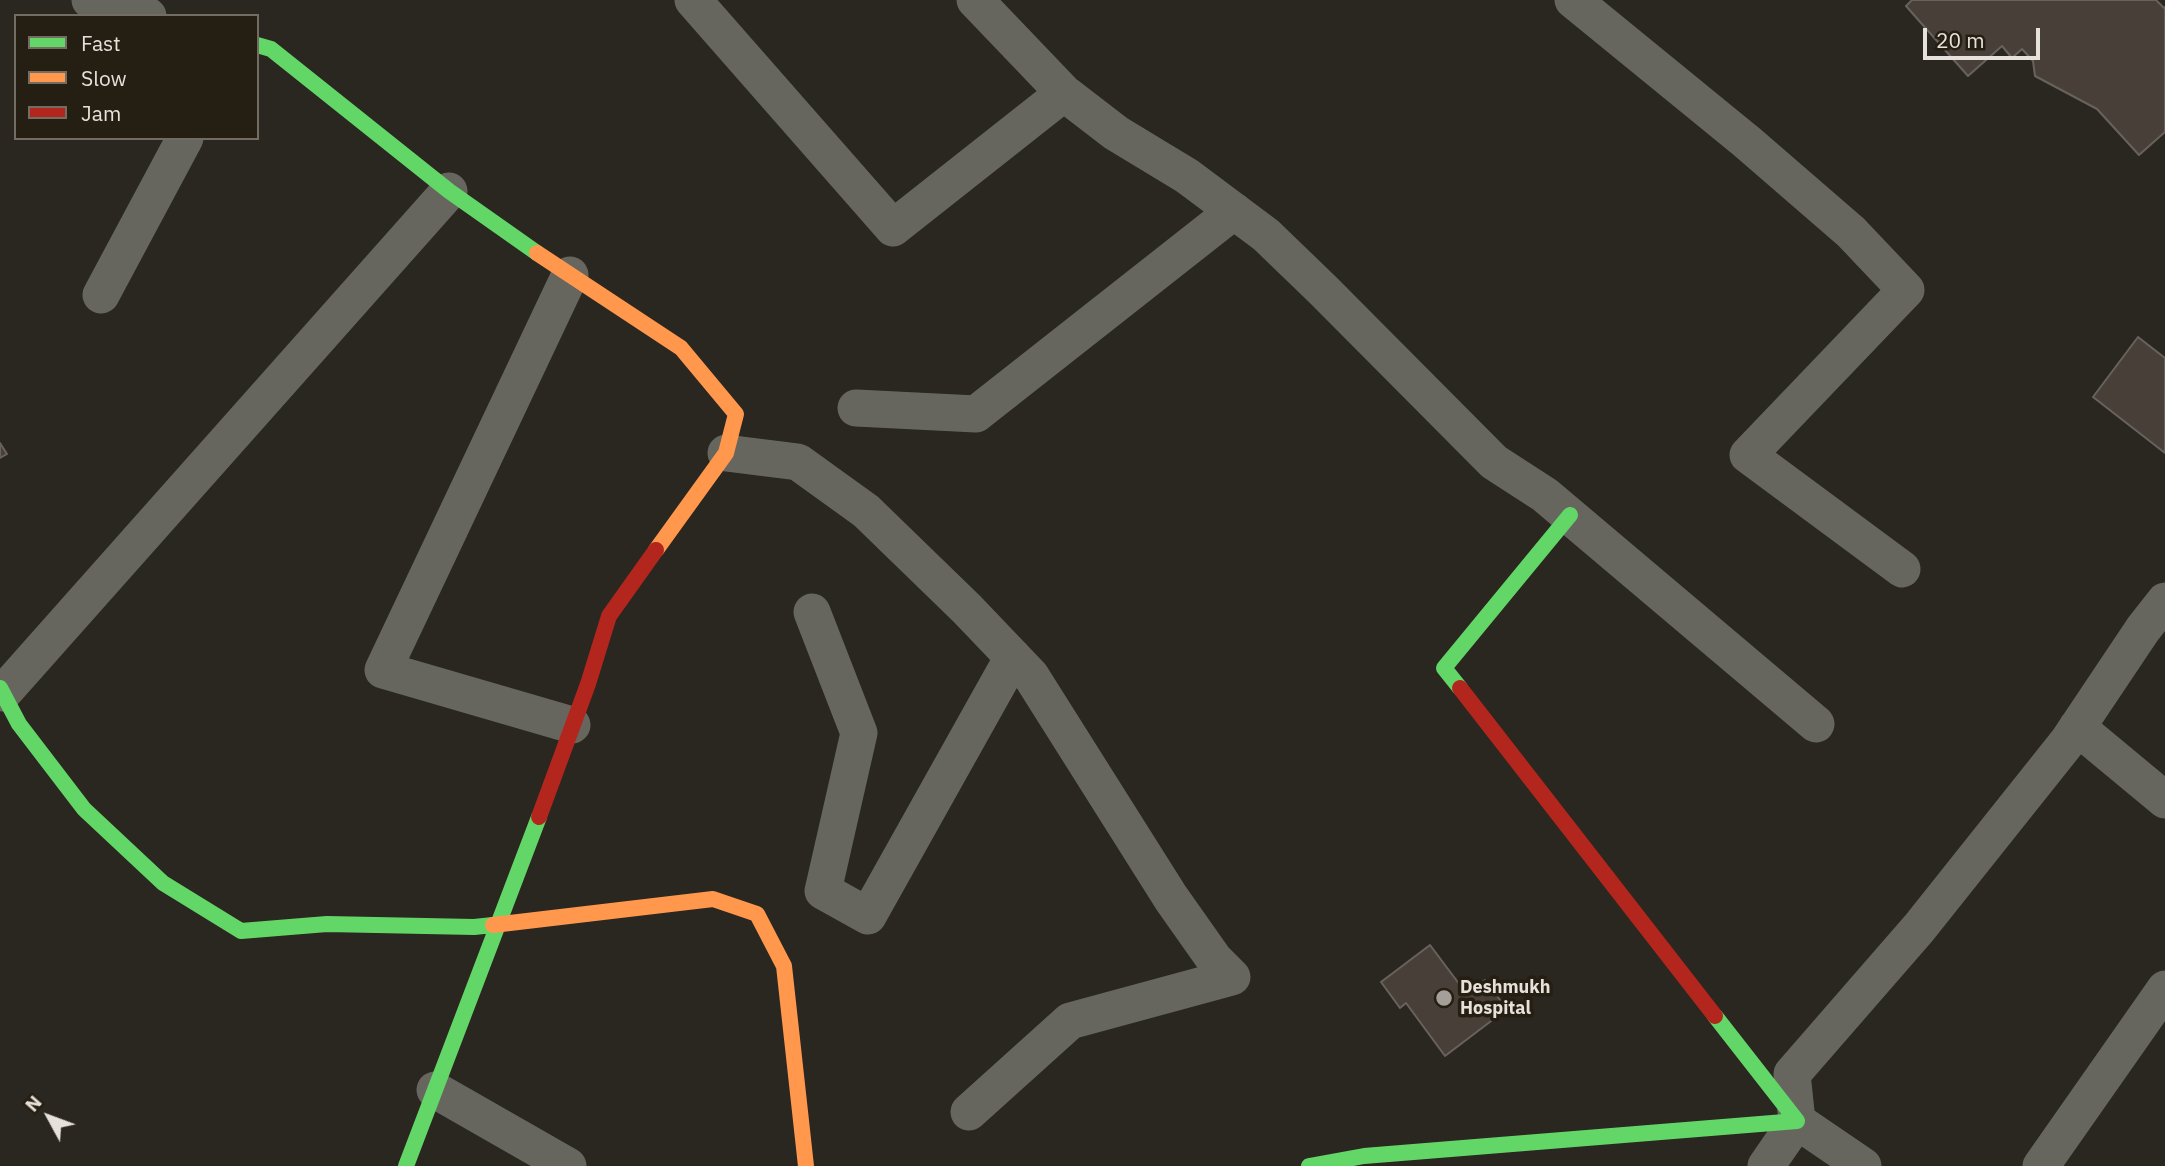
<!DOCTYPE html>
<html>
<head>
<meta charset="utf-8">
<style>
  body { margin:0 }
  #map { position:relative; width:2165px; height:1166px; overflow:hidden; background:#2a2620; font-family:"IBM Plex Sans",sans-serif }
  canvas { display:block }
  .legend { position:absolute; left:14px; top:14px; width:245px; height:126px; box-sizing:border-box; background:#251e13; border:2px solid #726c63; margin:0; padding:9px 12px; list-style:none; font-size:21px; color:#e6e1da }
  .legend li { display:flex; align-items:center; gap:14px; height:35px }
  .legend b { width:35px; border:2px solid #726c63 }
  .north { position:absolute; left:14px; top:1082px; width:70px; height:70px; -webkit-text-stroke:5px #251e13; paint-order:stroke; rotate:311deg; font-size:19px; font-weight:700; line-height:28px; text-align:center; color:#e6e1da }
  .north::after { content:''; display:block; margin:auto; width:24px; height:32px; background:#e6e1da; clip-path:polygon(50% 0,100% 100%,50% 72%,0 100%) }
  .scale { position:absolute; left:1923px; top:28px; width:117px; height:32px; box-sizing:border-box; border:4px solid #e6e1da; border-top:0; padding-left:9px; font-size:21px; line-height:24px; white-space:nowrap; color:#e6e1da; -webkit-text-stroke:5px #251e13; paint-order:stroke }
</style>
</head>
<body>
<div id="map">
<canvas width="2165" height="1166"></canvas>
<ul class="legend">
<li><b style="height:9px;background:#63d668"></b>Fast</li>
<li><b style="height:9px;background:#ff974d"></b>Slow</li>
<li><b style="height:9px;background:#b3261e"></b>Jam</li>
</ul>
<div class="north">N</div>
<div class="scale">20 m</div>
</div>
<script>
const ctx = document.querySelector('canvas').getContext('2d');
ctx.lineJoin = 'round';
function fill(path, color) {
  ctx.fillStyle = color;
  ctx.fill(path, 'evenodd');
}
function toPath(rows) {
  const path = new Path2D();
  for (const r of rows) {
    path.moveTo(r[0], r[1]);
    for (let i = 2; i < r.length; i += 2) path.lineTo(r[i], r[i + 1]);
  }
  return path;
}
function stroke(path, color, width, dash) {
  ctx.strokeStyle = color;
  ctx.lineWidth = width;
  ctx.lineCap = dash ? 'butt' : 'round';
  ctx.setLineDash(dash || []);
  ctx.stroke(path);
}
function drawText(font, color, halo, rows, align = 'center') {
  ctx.font = font + ' "IBM Plex Sans",sans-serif';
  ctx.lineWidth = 7;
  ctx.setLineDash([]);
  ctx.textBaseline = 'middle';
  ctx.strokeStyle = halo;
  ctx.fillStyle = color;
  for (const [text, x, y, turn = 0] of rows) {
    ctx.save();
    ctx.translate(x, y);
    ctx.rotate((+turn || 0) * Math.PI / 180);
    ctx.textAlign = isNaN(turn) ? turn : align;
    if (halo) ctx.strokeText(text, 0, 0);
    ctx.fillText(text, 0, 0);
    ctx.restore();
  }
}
const building = toPath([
  [1912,0,2156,0,2164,8,2165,7,2165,132,2139,155,2097,109,2035,76,2033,61,2022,49,2012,58,2002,46,1968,76,1906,6,1912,0],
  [2138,337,2165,358,2165,453,2093,397,2138,337],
  [0,443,7,454,0,458,0,443],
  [1430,945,1466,993,1485,980,1507,1009,1445,1056,1406,1003,1400,1008,1381,982,1430,945]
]);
const street = toPath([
  [90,0,148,16],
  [693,0,893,228,1064,93],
  [975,0,1064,93,1116,133,1187,176,1266,235,1323,290,1494,462,1545,495,1816,724],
  [1573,0,1747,142,1851,232,1906,290,1748,455,1902,569],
  [570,275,383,670,572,725],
  [101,295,185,138],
  [856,408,976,414,1234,211],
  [726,453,798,462,866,511,967,609,1031,676,1171,898,1214,959,1232,977,1070,1021,969,1112],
  [812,612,859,733,823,891,868,916,1013,657],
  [3,693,449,191],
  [2077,727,2165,800],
  [435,1090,568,1166],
  [1797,1121,1863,1166],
  [1766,1166,1797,1121,1792,1074,1919,928,2068,741,2143,629,2165,601],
  [2041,1166,2165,989]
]);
const fast = toPath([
  [257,45,271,49,449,191,537,253],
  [0,688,19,724,84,809,163,883,241,931,327,924,474,927,493,925],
  [1460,688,1444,668,1570,515],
  [406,1166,539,817],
  [1309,1166,1364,1156,1797,1121,1715,1016]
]);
const slow = toPath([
  [537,253,681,348,736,414,726,453,656,550],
  [493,925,713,899,757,914,784,966,806,1166]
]);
const jam = toPath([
  [1460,688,1715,1016],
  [539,817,588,684,609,616,656,550]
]);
const markers = [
  [1444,998,9,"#a4a099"]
];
const poiNames = [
  ["Deshmukh",1460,988],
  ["Hospital",1460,1009]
];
fill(building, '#493f39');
stroke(building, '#68625e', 2);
stroke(street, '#66665f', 37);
stroke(fast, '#63d668', 16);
stroke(slow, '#ff974d', 16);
stroke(jam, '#b3261e', 16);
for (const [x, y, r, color] of markers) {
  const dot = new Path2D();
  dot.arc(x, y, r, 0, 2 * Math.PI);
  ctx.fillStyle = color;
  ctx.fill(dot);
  stroke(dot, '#251e13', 2.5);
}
drawText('bold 18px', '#e6e1da', '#251e13', poiNames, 'left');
</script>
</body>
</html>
